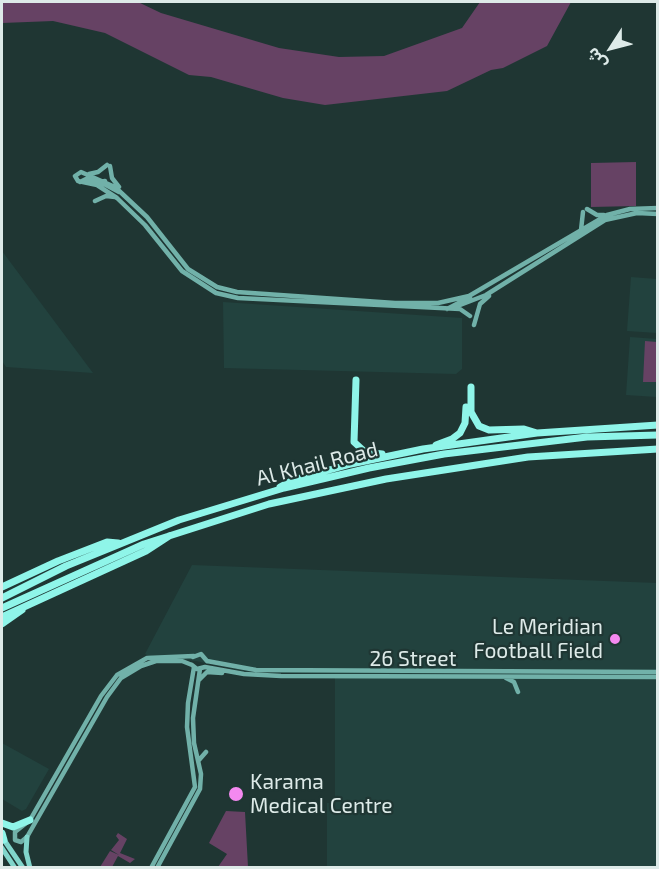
<!DOCTYPE html>
<html>
<head>
<meta charset="utf-8">
<style>
  body { margin:0 }
  #map { position:relative; width:659px; height:869px; overflow:hidden; background:#1f3633; font-family:"Exo 2","Noto Sans Arabic",sans-serif }
  canvas { display:block }
  .frame { position:absolute; inset:0; border:3px solid #ddeae8; pointer-events:none }
  .north { position:absolute; left:581px; top:18px; width:60px; height:60px; -webkit-text-stroke:4px #1f3633; paint-order:stroke; rotate:234deg; font-size:16px; font-weight:700; line-height:24px; text-align:center; color:#ddeae8 }
  .north::after { content:''; display:block; margin:auto; width:21px; height:27px; background:#ddeae8; clip-path:polygon(50% 0,100% 100%,50% 72%,0 100%) }
</style>
</head>
<body>
<div id="map">
<canvas width="659" height="869"></canvas>
<div class="frame"></div>
<div class="north">ش</div>
</div>
<script>
const ctx = document.querySelector('canvas').getContext('2d');
ctx.lineJoin = 'round';
function fill(path, color) {
  ctx.fillStyle = color;
  ctx.fill(path, 'evenodd');
}
function toPath(rows) {
  const path = new Path2D();
  for (const r of rows) {
    path.moveTo(r[0], r[1]);
    for (let i = 2; i < r.length; i += 2) path.lineTo(r[i], r[i + 1]);
  }
  return path;
}
function stroke(path, color, width, dash) {
  ctx.strokeStyle = color;
  ctx.lineWidth = width;
  ctx.lineCap = dash ? 'butt' : 'round';
  ctx.setLineDash(dash || []);
  ctx.stroke(path);
}
function drawText(font, color, halo, rows, align = 'center') {
  ctx.font = font + ' "Exo 2",sans-serif';
  ctx.lineWidth = 4.5;
  ctx.setLineDash([]);
  ctx.textBaseline = 'middle';
  ctx.strokeStyle = halo;
  ctx.fillStyle = color;
  for (const [text, x, y, turn = 0] of rows) {
    ctx.save();
    ctx.translate(x, y);
    ctx.rotate((+turn || 0) * Math.PI / 180);
    ctx.textAlign = isNaN(turn) ? turn : align;
    if (halo) ctx.strokeText(text, 0, 0);
    ctx.fillText(text, 0, 0);
    ctx.restore();
  }
}
const built = toPath([
  [2,251,93,373,6,367,2,361],
  [631,277,657,279,657,333,627,331],
  [223,302,462,318,462,369,456,374,224,368],
  [630,337,657,339,657,397,626,395],
  [192,565,657,583,657,867,327,867,327,803,335,803,335,674,246,672,196,661,151,657,145,654],
  [2,743,49,769,26,809,22,811,2,799]
]);
const green = toPath([
  [2,2,138,2,161,13,279,48,339,57,384,56,462,28,480,2,571,2,547,46,503,68,491,70,447,91,325,105,283,98,211,77,189,75,105,33,53,21,2,23],
  [636,162,636,206,591,207,591,163],
  [645,341,657,342,657,382,643,382],
  [226,811,245,812,248,867,218,867,227,854,209,843],
  [118,833,127,839,120,853,135,859,130,863,118,856,112,867,100,867,110,851,119,855,111,850,119,840,116,836]
]);
const secondary = toPath([
  [110,166,112,178,119,187],
  [89,174,98,172,107,165],
  [80,182,86,179,100,182,105,181],
  [99,185,104,184,119,192],
  [95,201,106,196,115,197],
  [587,209,597,215,604,215],
  [581,230,583,212],
  [455,307,486,295,605,220,637,213,658,214],
  [447,309,470,297],
  [470,316,460,309,238,298,216,293,182,271,145,225,117,198,97,185,78,181,75,176,81,172,115,187,147,217,188,269,217,287,237,292,395,303,438,303,469,296,607,215,630,209,658,208],
  [474,325,480,304,489,296],
  [193,657,201,654,207,661],
  [207,661,256,670,658,672],
  [192,665,182,661,156,661,141,666,121,678,107,697,27,837,21,842,15,840,15,832,30,820,101,696,117,675,147,658,194,656],
  [192,665,197,669,205,667,244,674,281,676,658,677],
  [506,678,514,682,518,692],
  [199,680,207,672,222,673],
  [199,760,206,752],
  [151,868,195,787,187,727,188,703,194,667],
  [157,868,200,789,201,774,194,743,193,718,200,669]
]);
const primary = toPath([
  [2,837,23,868],
  [27,837,26,852,30,868],
  [2,848,15,868]
]);
const highway = toPath([
  [356,380,354,442,365,452,382,454],
  [471,387,471,412,479,426,489,430,524,429,537,433],
  [436,445,452,439,460,433,465,423,466,407],
  [280,487,293,480,351,464,423,449,537,433,658,425],
  [2,587,58,561,107,542,118,543],
  [2,598,66,566,179,520,284,488,369,468,444,454,587,437,658,435],
  [2,608,144,544,269,504,386,479,528,457,658,449],
  [2,617,146,551,169,536],
  [2,624,22,610],
  [2,823,13,827,30,820],
  [2,833,4,840]
]);
const markers = [
  [615,639,6,"#f489f0"],
  [236,794,8,"#f489f0"]
];
const streetNames = [
  ["Al Khail Road",317,464,-14],
  ["26 Street",413,659]
];
const poiNames = [
  ["Le Meridian",603,627],
  ["Football Field",603,651],
  ["Karama",250,782,"left"],
  ["Medical Centre",250,806,"left"]
];
fill(built, '#22423e');
fill(green, '#664264');
stroke(secondary, '#71b1a9', 4.5);
stroke(primary, '#81d5cb', 5);
stroke(highway, '#8ff5e9', 7);
for (const [x, y, r, color] of markers) {
  const dot = new Path2D();
  dot.arc(x, y, r, 0, 2 * Math.PI);
  ctx.fillStyle = color;
  ctx.fill(dot);
  stroke(dot, '#1f3633', 2);
}
drawText('21px', '#ddeae8', '#1f3633', streetNames);
drawText('21px', '#ddeae8', '#1f3633', poiNames, 'right');
</script>
</body>
</html>
